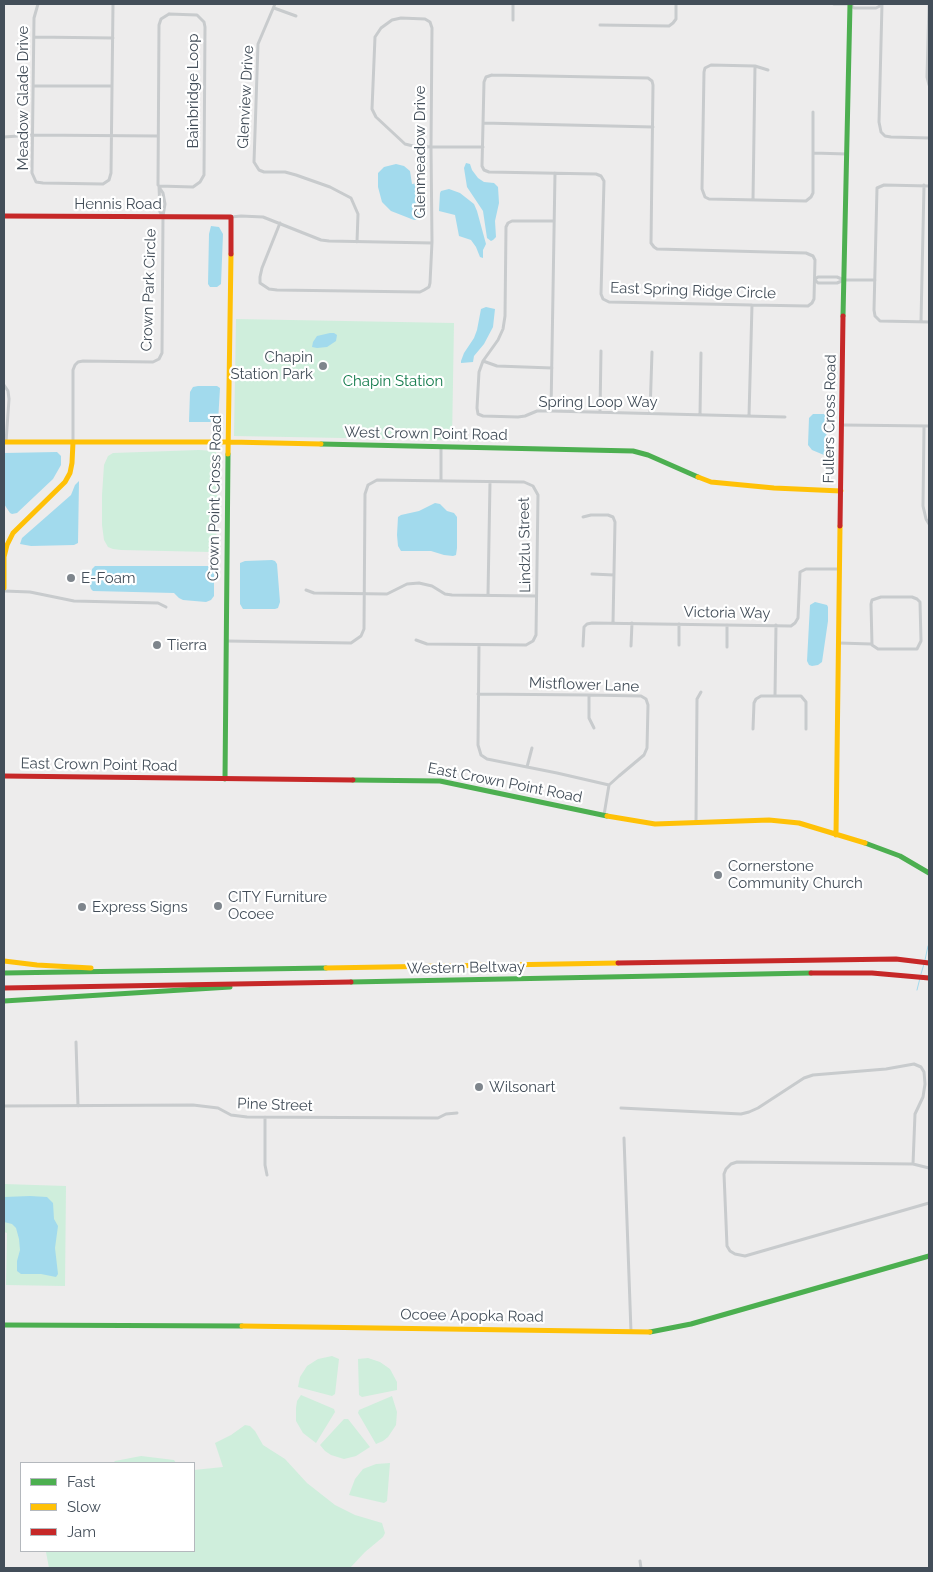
<!DOCTYPE html>
<html>
<head>
<meta charset="utf-8">
<style>
  body { margin:0 }
  #map { position:relative; width:933px; height:1572px; overflow:hidden; background:#edecec; font-family:Raleway,sans-serif }
  canvas { display:block }
  .frame { position:absolute; inset:0; border:5px solid #434e59; pointer-events:none }
  .legend { position:absolute; left:20px; top:1462px; width:175px; height:90px; box-sizing:border-box; background:#fff; border:1px solid #b4b8bd; margin:0; padding:6px 9px; list-style:none; font-size:15px; color:#434e59 }
  .legend li { display:flex; align-items:center; gap:10px; height:25px }
  .legend b { width:25px; border:1px solid #b4b8bd }
</style>
</head>
<body>
<div id="map">
<canvas width="933" height="1572"></canvas>
<div class="frame"></div>
<ul class="legend">
<li><b style="height:6px;background:#4caf50"></b>Fast</li>
<li><b style="height:6px;background:#ffc107"></b>Slow</li>
<li><b style="height:6px;background:#c62828"></b>Jam</li>
</ul>
</div>
<script>
const ctx = document.querySelector('canvas').getContext('2d');
ctx.lineJoin = 'round';
function fill(path, color) {
  ctx.fillStyle = color;
  ctx.fill(path, 'evenodd');
}
function toPath(rows) {
  const path = new Path2D();
  for (const r of rows) {
    path.moveTo(r[0], r[1]);
    for (let i = 2; i < r.length; i += 2) path.lineTo(r[i], r[i + 1]);
  }
  return path;
}
function stroke(path, color, width, dash) {
  ctx.strokeStyle = color;
  ctx.lineWidth = width;
  ctx.lineCap = dash ? 'butt' : 'round';
  ctx.setLineDash(dash || []);
  ctx.stroke(path);
}
function drawText(font, color, halo, rows, align = 'center') {
  ctx.font = font + ' Raleway,sans-serif';
  ctx.lineWidth = 4.5;
  ctx.setLineDash([]);
  ctx.textBaseline = 'middle';
  ctx.strokeStyle = halo;
  ctx.fillStyle = color;
  for (const [text, x, y, turn = 0] of rows) {
    ctx.save();
    ctx.translate(x, y);
    ctx.rotate((+turn || 0) * Math.PI / 180);
    ctx.textAlign = isNaN(turn) ? turn : align;
    if (halo) ctx.strokeText(text, 0, 0);
    ctx.fillText(text, 0, 0);
    ctx.restore();
  }
}
const green = toPath([
  [236,319,454,323,452,440,234,436],
  [199,450,215,451,218,456,216,551,210,552,121,550,113,549,108,547,104,540,102,525,102,495,104,465,108,456,113,453],
  [4,1184,66,1186,65,1286,6,1285,7,1233,4,1232],
  [332,1356,339,1359,335,1394,332,1396,298,1387,300,1377,307,1366,318,1359],
  [368,1358,380,1362,390,1369,397,1382,397,1390,362,1397,359,1395,358,1359],
  [301,1395,334,1409,335,1412,316,1443,303,1433,296,1421,296,1408,297,1401],
  [392,1396,397,1412,396,1425,388,1437,383,1441,376,1444,358,1413,359,1410],
  [344,1419,348,1419,370,1447,356,1456,344,1459,331,1455,325,1451,320,1445],
  [245,1425,250,1426,255,1431,263,1445,285,1459,307,1483,335,1505,355,1515,382,1523,385,1533,383,1537,365,1552,350,1568,49,1568,46,1552,47,1551,194,1551,194,1470,223,1467,215,1443,231,1435],
  [141,1456,174,1460,176,1463,113,1463,115,1461],
  [390,1463,387,1501,384,1503,349,1495,355,1479,363,1469,376,1464]
]);
const water = toPath([
  [466,163,470,164,472,170,478,178,484,182,494,183,498,187,499,203,495,221,496,237,493,240,491,241,487,238,483,211,467,187,464,168],
  [396,164,404,166,410,171,412,184,419,183,423,187,424,213,421,219,414,220,391,211,382,202,378,187,378,173,384,167],
  [449,189,460,193,474,204,477,211,486,244,483,250,483,258,480,257,476,247,471,240,459,236,455,215,439,211,440,193,441,191],
  [211,226,219,227,223,234,221,284,217,287,210,287,208,284,209,234],
  [486,307,495,309,493,327,484,344,474,356,473,362,461,363,461,361,464,353,474,338,477,330,481,309],
  [330,333,334,333,337,335,336,341,327,347,317,348,312,347,313,342,317,336],
  [198,386,217,386,220,388,218,422,189,422,190,392,193,387],
  [813,414,824,414,827,416,826,448,824,455,812,450,808,445,809,418],
  [57,452,61,456,61,465,53,479,17,513,12,514,10,513,4,504,4,453],
  [79,481,78,543,74,545,31,546,20,544,22,538,71,495,75,485],
  [435,503,440,504,447,511,454,513,457,517,457,548,456,555,453,556,444,555,431,551,401,551,398,546,397,535,398,517,401,515,419,511],
  [272,560,275,561,277,564,280,602,278,608,275,609,243,609,240,604,240,563,245,561],
  [95,566,211,566,214,570,214,596,211,600,206,602,183,600,179,598,174,593,93,591,91,589,90,586,92,569],
  [815,602,827,605,828,607,828,621,822,662,818,665,812,666,809,665,807,661,810,605],
  [30,1196,47,1197,53,1203,54,1219,58,1226,55,1248,58,1274,56,1277,41,1274,21,1274,17,1271,17,1261,20,1250,19,1239,16,1228,12,1224,4,1222,4,1197]
]);
const stream = toPath([
  [925,960,928,946],
  [921,974,924,964],
  [917,990,920,978]
]);
const street = toPath([
  [38,4,34,18,32,173,36,182,43,183,103,184,109,180,111,173,113,4],
  [275,4,258,44,254,162,259,170,264,172,285,172,296,175,330,187,351,198,358,214,357,242],
  [513,4,513,20],
  [834,4,850,4],
  [850,4,854,8,876,8,882,5,879,4],
  [882,4,879,122,881,132,885,136,891,137,929,138],
  [929,4,927,77,929,85],
  [274,8,296,16],
  [169,14,197,15,204,22,205,27,204,175,200,182,193,187,159,186,158,185,159,25,161,19,169,14],
  [600,25,669,26,673,23,676,19,676,4],
  [34,37,113,38],
  [768,70,755,66,711,65,705,68,704,72,702,189,705,197,709,199,806,201,811,197,813,193,813,112],
  [492,75,648,78,652,81,653,85,651,243,654,247,657,249,806,253,813,256,815,260,814,299,812,303,808,306,752,305,609,302,603,299,601,294,604,181,601,176,596,174,489,172,484,170,482,166,484,82,486,77,492,75],
  [33,86,112,86],
  [483,123,653,127],
  [4,137,32,135,158,136],
  [813,153,847,154],
  [159,186,160,212,163,216],
  [929,186,884,185,877,188,874,310,875,316,880,321,929,322],
  [753,200,755,66],
  [231,217,241,216,263,217,321,240,329,241,432,243],
  [554,221,512,221,508,223,506,227,505,316,503,329,498,340,483,361,479,372,477,408,478,414,483,416,518,417,525,416,537,411,551,411,785,417],
  [280,223,262,268,260,277,260,283,269,289,277,290,420,292,424,290,429,287,430,283,432,242,431,147,432,28,430,22,425,19,401,18,392,20,381,28,375,37,372,109,376,117,405,144,413,146,431,147,483,147],
  [815,279,818,277,837,277,844,280],
  [815,280,818,283,837,283,844,280,875,280],
  [921,322,924,185],
  [483,361,497,366,552,368],
  [4,385,8,391,9,399,6,442],
  [551,411,555,173],
  [600,412,601,351],
  [650,413,652,352],
  [700,415,701,353],
  [749,416,752,305],
  [842,425,929,426],
  [924,426,923,506,926,519,929,524],
  [73,442,73,370,75,365,78,362,83,361,153,362,159,359,162,353,163,216,165,204,163,193,159,187],
  [441,481,441,447],
  [583,517,591,515,608,515,613,517,615,522,613,623],
  [592,574,614,575],
  [306,590,314,593,387,594,407,584,419,583,432,586,445,594,452,595,536,596],
  [4,591,30,592,74,601,158,603,166,607],
  [488,595,490,482],
  [881,597,912,597,917,599,920,602,921,641,917,649,878,649,872,645,871,604,872,600,881,597],
  [226,641,351,643,361,636,364,629,365,494,368,485,377,480,524,482,533,486,538,495,536,635,533,641,526,645,427,644,416,640],
  [839,643,871,644],
  [479,645,478,745,481,755,487,759,557,773,609,785],
  [679,645,679,624],
  [583,646,584,627,587,624,592,623,791,626,795,623,798,618,800,572,806,569,840,569],
  [631,646,632,623],
  [727,647,727,625],
  [478,694,589,695,641,696,646,699,648,705,647,748,644,755,619,776,609,785,604,815],
  [589,695,589,718,594,728],
  [775,696,776,625],
  [753,729,754,703,756,699,761,696,801,696,806,702,806,729],
  [527,767,532,748],
  [696,823,697,699,701,692],
  [76,1042,78,1106],
  [4,1106,193,1105,218,1108,231,1115,247,1117,438,1118,446,1114,457,1113],
  [621,1108,741,1114,749,1112,758,1108,804,1078,813,1075,886,1069,914,1064,921,1067,924,1072,925,1084,923,1097,915,1114,913,1164],
  [265,1117,265,1165,267,1175],
  [624,1138,631,1332],
  [929,1168,913,1164,737,1162,731,1164,726,1169,724,1174,727,1246,730,1251,735,1254,745,1256,929,1203],
  [640,1561,641,1568]
]);
const fast = toPath([
  [843,316,850,4],
  [321,444,633,451,648,455,698,477],
  [225,779,228,454],
  [353,780,440,781,607,816],
  [865,843,900,856,929,873],
  [4,973,326,968],
  [351,982,811,973],
  [4,1001,230,987],
  [4,1325,242,1326],
  [650,1332,691,1324,929,1256]
]);
const slow = toPath([
  [4,442,230,442,321,444],
  [228,454,231,254],
  [698,477,711,482,774,488,841,491],
  [4,588,4,557,7,545,13,533,65,482,70,473,72,463,73,442],
  [607,816,655,824,769,820,799,823,865,843],
  [836,835,840,526],
  [4,961,37,965,91,968],
  [326,968,618,963],
  [242,1326,650,1332]
]);
const jam = toPath([
  [4,216,231,217,231,254],
  [840,526,843,316],
  [4,776,353,780],
  [618,963,896,959,929,963],
  [811,973,872,973,929,978],
  [4,988,351,982]
]);
const markers = [
  [323,366,5,"#7e858c"],
  [71,578,5,"#7e858c"],
  [157,645,5,"#7e858c"],
  [718,875,5,"#7e858c"],
  [218,906,5,"#7e858c"],
  [82,907,5,"#7e858c"],
  [479,1087,5,"#7e858c"]
];
const streetNames = [
  ["Bainbridge Loop",193,91,-90],
  ["Glenview Drive",246,97,-87],
  ["Meadow Glade Drive",23,98,-90],
  ["Glenmeadow Drive",420,152,-90],
  ["Hennis Road",118,204],
  ["Crown Park Circle",149,290,-88],
  ["East Spring Ridge Circle",693,291,2],
  ["Spring Loop Way",598,402],
  ["Fullers Cross Road",830,419,-89],
  ["West Crown Point Road",426,434,1],
  ["Crown Point Cross Road",215,498,-89],
  ["Lindzlu Street",525,545,-91],
  ["Victoria Way",727,613,1],
  ["Mistflower Lane",584,685,2],
  ["East Crown Point Road",99,765,1],
  ["East Crown Point Road",505,783,11],
  ["Western Beltway",466,968,-1],
  ["Pine Street",275,1105,2],
  ["Ocoee Apopka Road",472,1316,1]
];
const poiNames = [
  ["Chapin",313,357,"right"],
  ["Station Park",313,374,"right"],
  ["E-Foam",81,578],
  ["Tierra",167,645],
  ["Cornerstone",728,866],
  ["Community Church",728,883],
  ["CITY Furniture",228,897],
  ["Ocoee",228,914],
  ["Express Signs",92,907],
  ["Wilsonart",489,1087]
];
const parkNames = [
  ["Chapin Station",393,381]
];
fill(green, '#cfeedc');
fill(water, '#a2daed');
stroke(stream, '#a2daed', 1);
stroke(street, '#c8cbcd', 3);
stroke(fast, '#4caf50', 5);
stroke(slow, '#ffc107', 5);
stroke(jam, '#c62828', 5);
for (const [x, y, r, color] of markers) {
  const dot = new Path2D();
  dot.arc(x, y, r, 0, 2 * Math.PI);
  ctx.fillStyle = color;
  ctx.fill(dot);
  stroke(dot, '#fff', 2);
}
drawText('15px', '#434e59', '#fff', streetNames);
drawText('15px', '#434e59', '#fff', poiNames, 'left');
drawText('15px', '#137b4c', '#fff', parkNames);
</script>
</body>
</html>
